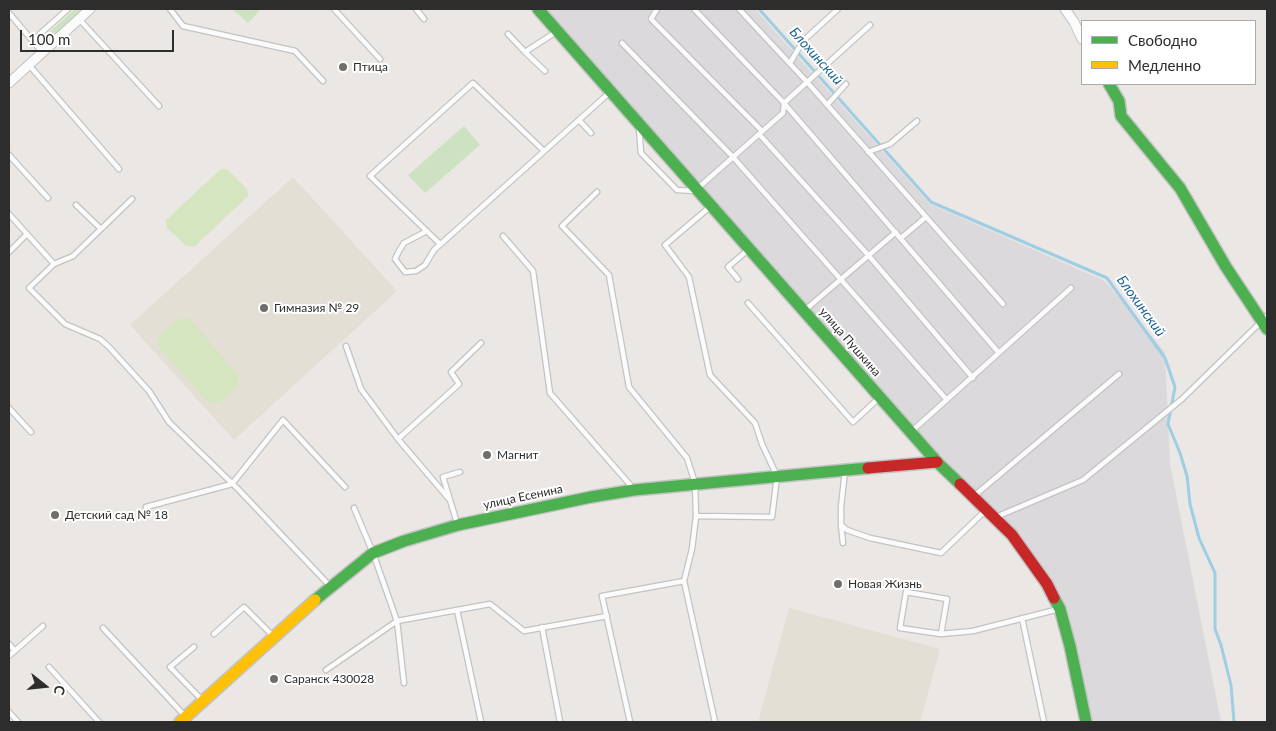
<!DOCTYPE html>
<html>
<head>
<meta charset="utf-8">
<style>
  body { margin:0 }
  #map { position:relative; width:1276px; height:731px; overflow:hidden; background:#eae7e4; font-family:Lato,sans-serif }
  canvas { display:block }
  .frame { position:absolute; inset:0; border:10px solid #2d2d2d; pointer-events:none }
  .legend { position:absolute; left:1081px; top:20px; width:175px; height:65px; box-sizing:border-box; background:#fff; border:1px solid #ababab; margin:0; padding:6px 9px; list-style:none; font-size:15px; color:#2d2d2d }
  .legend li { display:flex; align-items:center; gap:10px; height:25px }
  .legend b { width:25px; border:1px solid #ababab }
  .north { position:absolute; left:20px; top:661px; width:50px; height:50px; -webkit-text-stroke:4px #fff; paint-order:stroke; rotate:106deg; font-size:14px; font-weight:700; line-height:20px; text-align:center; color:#2d2d2d }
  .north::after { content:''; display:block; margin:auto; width:18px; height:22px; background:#2d2d2d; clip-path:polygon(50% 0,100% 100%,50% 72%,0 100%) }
  .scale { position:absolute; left:20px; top:30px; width:154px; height:22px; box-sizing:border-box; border:2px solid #2d2d2d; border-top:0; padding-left:6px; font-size:15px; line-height:18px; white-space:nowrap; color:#2d2d2d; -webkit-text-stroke:4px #fff; paint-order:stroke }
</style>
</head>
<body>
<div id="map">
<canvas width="1276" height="731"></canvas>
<div class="frame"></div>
<ul class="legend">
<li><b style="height:6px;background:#4caf50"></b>Свободно</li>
<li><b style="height:6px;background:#ffc107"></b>Медленно</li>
</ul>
<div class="north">С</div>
<div class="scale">100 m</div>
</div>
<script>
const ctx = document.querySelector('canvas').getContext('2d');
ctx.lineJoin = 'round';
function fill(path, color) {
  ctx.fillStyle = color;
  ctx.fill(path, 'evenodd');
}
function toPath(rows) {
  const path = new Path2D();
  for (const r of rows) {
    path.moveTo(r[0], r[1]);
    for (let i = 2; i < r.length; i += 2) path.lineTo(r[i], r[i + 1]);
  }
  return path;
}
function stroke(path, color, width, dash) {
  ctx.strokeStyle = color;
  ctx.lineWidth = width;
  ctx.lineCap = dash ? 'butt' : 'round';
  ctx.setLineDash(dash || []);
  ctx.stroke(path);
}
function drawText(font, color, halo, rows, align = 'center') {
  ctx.font = font + ' Lato,sans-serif';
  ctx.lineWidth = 4;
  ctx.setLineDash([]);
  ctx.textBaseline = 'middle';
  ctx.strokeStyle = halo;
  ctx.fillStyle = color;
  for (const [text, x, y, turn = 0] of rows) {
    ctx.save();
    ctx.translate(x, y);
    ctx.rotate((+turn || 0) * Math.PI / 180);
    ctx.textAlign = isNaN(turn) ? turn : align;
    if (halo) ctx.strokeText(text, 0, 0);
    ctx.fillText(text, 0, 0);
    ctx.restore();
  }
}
const industrial = toPath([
  [546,9,755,9,930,204,1105,281,1165,352,1170,464,1221,722,1092,722,1049,579,939,457]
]);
const education = toPath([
  [293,177,397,291,234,440,130,325],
  [789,608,940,649,920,722,758,722]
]);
const green = toPath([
  [75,9,87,9,81,15,75,16,45,43,44,37],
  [232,9,261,9,248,23],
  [464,126,480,145,425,193,408,175]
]);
const pitch = toPath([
  [221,169,227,169,247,189,248,196,194,247,186,246,167,228,166,220],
  [189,318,239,376,238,386,219,403,208,402,159,347,158,337,178,319]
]);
const stream = toPath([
  [759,9,931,202,1107,278,1165,358,1175,387,1168,424,1180,453,1187,476,1190,504,1199,538,1215,573,1215,629,1221,645,1231,685,1234,722]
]);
const lane = toPath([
  [170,9,183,26,295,51,323,81],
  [334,9,380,59],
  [416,9,424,19],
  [657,9,651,19,762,131],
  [694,9,784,103,999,353],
  [739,9,807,82,1003,304],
  [9,13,42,52],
  [79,19,159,106],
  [508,34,525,52],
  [32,41,68,9],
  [622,43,733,157,947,400],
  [790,63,803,41,838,9],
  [29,65,119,169],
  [545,71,525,52,556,32],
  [827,105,846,84],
  [579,120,591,133],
  [639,129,641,153,677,190,694,191],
  [759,134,869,256,973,378],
  [868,152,890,144,917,121],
  [9,155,48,198],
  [698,188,783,113,784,103,870,25],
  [597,192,562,226,609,275,629,387,687,458,695,483,696,516,692,549,684,581,602,596,630,722],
  [132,199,73,256,54,264,29,288,65,324,100,339,109,347,149,391,169,422,239,490,329,585],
  [76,205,101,229],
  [9,214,54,264],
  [427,231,404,243,399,251,395,259,405,272,416,271,425,265,434,250,609,93],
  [503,236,533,271,550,393,632,487],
  [901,238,926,217],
  [440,244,370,176,473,83,544,151],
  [9,252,27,234],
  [738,279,728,267,749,249],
  [748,303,853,422,879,398],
  [805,310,896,232],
  [346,346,361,389,398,439,449,499],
  [9,408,31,432],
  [912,431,1071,288],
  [398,439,459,384,451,372,481,343],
  [974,496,1119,374],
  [146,507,232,484,283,420,345,487],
  [354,508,373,553,397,621,490,604,524,631,607,616],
  [696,516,772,517,777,476,762,444,755,423,710,375,689,277,665,245,711,206],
  [996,517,1083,480,1182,399,1267,316],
  [457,523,443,477,460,472],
  [841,525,847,530,870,538,941,553,985,511],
  [843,543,841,525,841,507,845,471],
  [684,581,715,722],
  [457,610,481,722],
  [1022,618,1044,722],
  [542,627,560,722],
  [103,628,185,716],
  [214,634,244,607,273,636],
  [941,634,947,599,906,592,900,628,941,634,973,631,1059,609],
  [9,644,15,651],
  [194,647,170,667,202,700],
  [9,656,43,626],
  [49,667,99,722],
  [326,670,397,621,404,683],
  [9,712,18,722]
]);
const street = toPath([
  [1065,9,1074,22,1082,39],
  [9,83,90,9]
]);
const fast = toPath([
  [538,9,937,462,960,484],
  [1109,84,1119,101,1121,116,1180,188,1226,267,1267,329],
  [1054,598,1060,609,1070,646,1086,722],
  [315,600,373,553,404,541,458,525,591,497,634,490,868,468]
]);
const slow = toPath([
  [180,722,315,600]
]);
const jam = toPath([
  [868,468,937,462],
  [960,484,1012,535,1047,584,1054,598]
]);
const markers = [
  [343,67,5,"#6f6e6d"],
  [264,308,5,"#6f6e6d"],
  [487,455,5,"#6f6e6d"],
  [55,515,5,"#6f6e6d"],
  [838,584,5,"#6f6e6d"],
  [274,679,5,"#6f6e6d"]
];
const poiNames = [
  ["Птица",353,67],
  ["Гимназия № 29",274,308],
  ["Магнит",497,455],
  ["Детский сад № 18",65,515],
  ["Новая Жизнь",848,584],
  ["Саранск 430028",284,679]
];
const streetNames = [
  ["улица Пушкина",850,342,49],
  ["улица Есенина",523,497,-12]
];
const waterNames = [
  ["Блохинский",816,56,48],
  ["Блохинский",1141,306,54]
];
fill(industrial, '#dbd9db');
fill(education, '#e4dfd4');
fill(green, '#cce2c0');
fill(pitch, '#d5e5bf');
stroke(stream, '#9fcee4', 3);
stroke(lane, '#c4c3c3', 7);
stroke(street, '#c4c3c3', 11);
stroke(fast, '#c4c3c3', 14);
stroke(slow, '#c4c3c3', 14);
stroke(jam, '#c4c3c3', 14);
stroke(lane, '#fcfbfb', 4.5);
stroke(street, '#fcfbfb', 9);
stroke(fast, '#4caf50', 11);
stroke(slow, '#ffc107', 11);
stroke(jam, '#c62828', 11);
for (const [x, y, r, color] of markers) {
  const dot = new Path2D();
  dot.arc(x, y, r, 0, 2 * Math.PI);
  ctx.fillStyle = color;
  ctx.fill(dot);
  stroke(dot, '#fff', 2);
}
drawText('12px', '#2d2d2d', '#fff', poiNames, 'left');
drawText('12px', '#2d2d2d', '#fff', streetNames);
drawText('italic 14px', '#1a6494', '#fff', waterNames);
</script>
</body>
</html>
